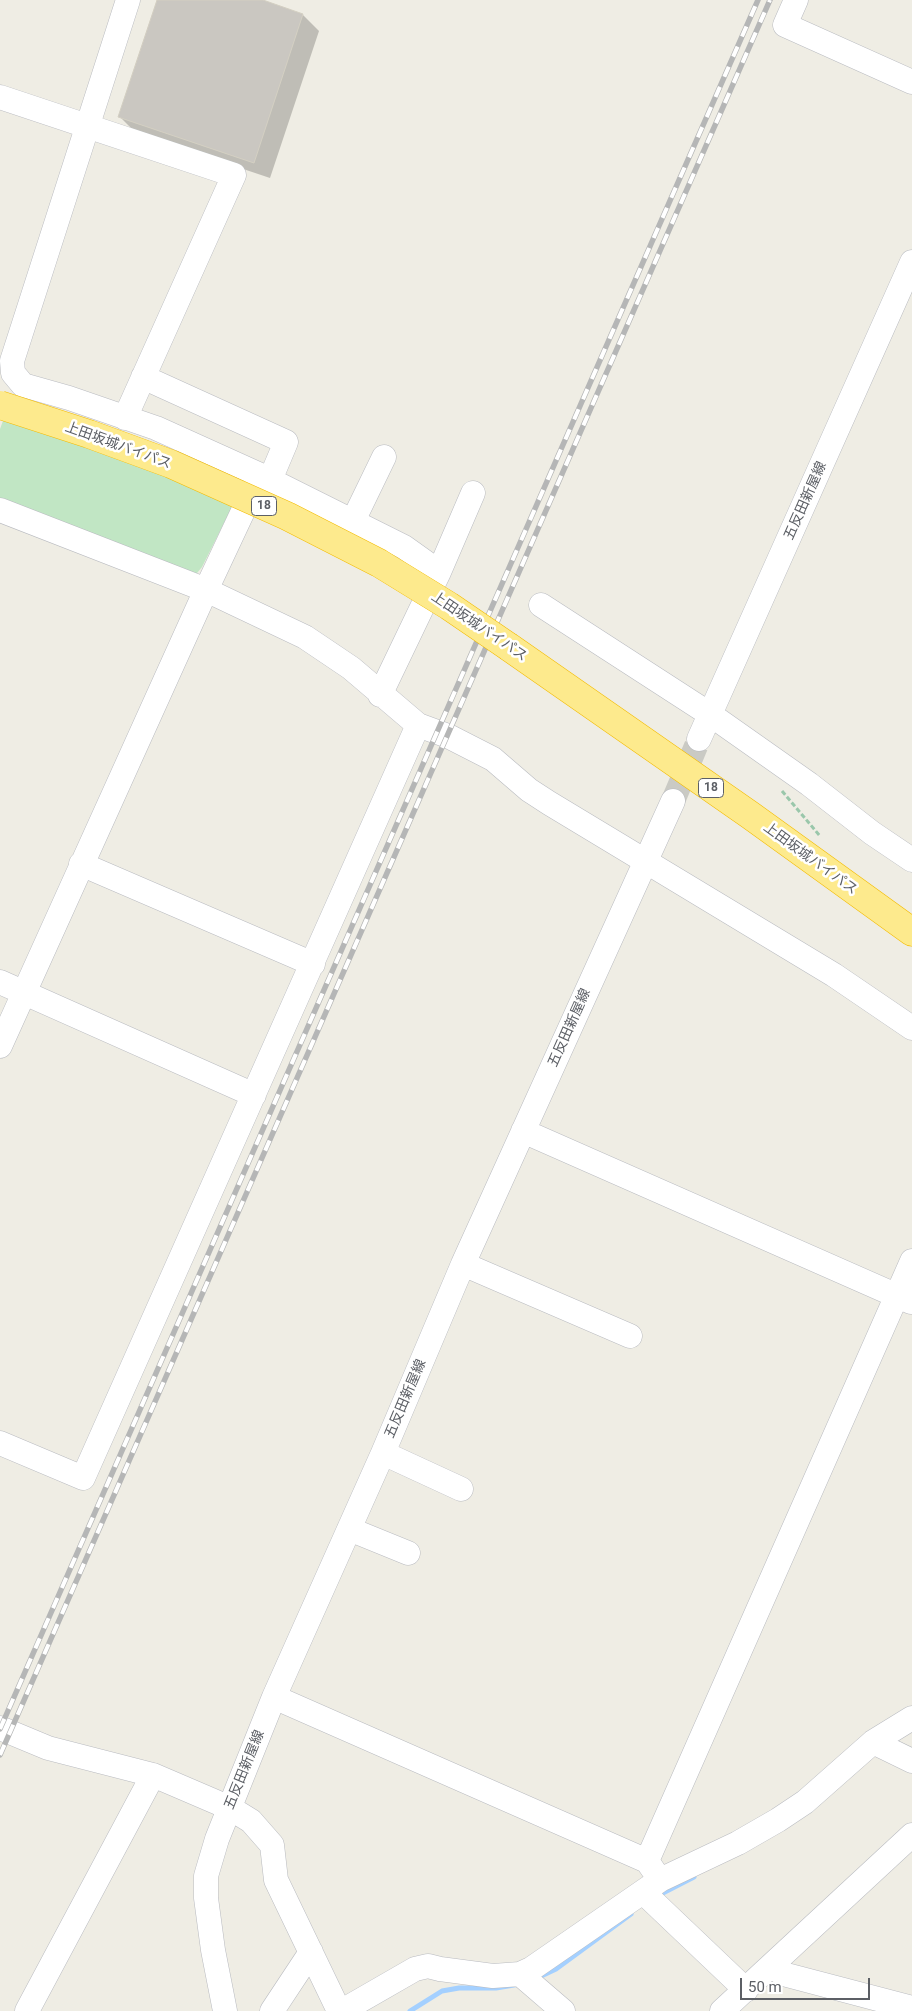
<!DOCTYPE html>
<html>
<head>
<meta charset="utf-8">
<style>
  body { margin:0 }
  #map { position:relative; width:912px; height:2011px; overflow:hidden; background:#efede4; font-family:Roboto,sans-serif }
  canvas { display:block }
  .scale { position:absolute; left:740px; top:1978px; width:130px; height:22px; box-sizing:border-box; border:2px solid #5c5f65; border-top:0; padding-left:6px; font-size:15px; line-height:18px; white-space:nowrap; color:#5c5f65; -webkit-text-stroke:4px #fff; paint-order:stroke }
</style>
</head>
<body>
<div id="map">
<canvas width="912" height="2011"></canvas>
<div class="scale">50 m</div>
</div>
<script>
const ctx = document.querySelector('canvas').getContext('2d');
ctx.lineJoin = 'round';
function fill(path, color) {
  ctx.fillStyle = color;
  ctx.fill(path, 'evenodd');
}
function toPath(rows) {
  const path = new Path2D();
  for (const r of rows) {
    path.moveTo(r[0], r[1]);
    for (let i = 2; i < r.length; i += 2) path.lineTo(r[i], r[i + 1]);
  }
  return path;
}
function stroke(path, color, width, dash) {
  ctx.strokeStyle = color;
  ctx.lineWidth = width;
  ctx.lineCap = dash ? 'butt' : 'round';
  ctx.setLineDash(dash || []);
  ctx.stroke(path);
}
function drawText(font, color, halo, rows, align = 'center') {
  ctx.font = font + ' Roboto,"Noto Sans JP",sans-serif';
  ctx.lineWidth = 5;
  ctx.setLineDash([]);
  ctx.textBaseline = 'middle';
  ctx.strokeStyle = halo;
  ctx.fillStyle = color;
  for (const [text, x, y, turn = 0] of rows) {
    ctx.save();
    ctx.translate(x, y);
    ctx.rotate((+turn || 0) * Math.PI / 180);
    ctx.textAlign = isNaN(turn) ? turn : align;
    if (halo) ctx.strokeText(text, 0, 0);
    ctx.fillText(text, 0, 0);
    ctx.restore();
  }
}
const green = toPath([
  [4,418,166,476,233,505,202,567,197,573,189,575,0,500,0,429]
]);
const shadow = toPath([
  [159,0,259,0,303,15,319,31,270,178,136,133,120,117]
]);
const stream = toPath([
  [657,1896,694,1877],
  [537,1978,556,1969,631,1914],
  [410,2011,442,1991,459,1988,496,1988,520,1984]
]);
const building = toPath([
  [157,0,263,0,303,14,254,163,118,117,157,0]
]);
const minorTunnel = toPath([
  [673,801,699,739]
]);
const path = toPath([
  [782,791,820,836]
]);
const minor = toPath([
  [796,0,785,25,912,82],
  [0,97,234,175,125,418],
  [143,377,286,442,270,480],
  [260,475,404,547,439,572],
  [0,510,206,590,305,637,351,668,418,725,448,736,493,759,529,790,549,803,834,975,912,1028],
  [353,521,384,457],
  [541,605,711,715,809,784,872,833,912,860],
  [380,695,439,572,473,493],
  [699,739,912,262],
  [81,864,313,964],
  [0,982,254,1095],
  [0,1046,206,590,260,475,156,428,69,398,23,385,13,373,12,361,128,0],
  [523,1131,911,1302],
  [463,1264,630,1336],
  [0,1443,83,1478,418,725],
  [383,1453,461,1489],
  [349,1529,408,1553],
  [274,1697,647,1861,656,1874],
  [0,1728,48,1748,153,1775,230,1808,251,1821,272,1845,276,1880,339,2011],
  [873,1742,912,1761],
  [647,1861,912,1261],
  [643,1892,746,1990],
  [772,1966,783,1974,912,2008],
  [520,1974,563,2011],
  [27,2011,153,1775],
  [225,2011,213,1950,206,1898,206,1876,217,1839,274,1697,383,1453,463,1264,673,801],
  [272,2011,311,1952],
  [342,2011,415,1969,428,1966,440,1969,493,1976,520,1974,531,1969,660,1880,738,1843,778,1820,805,1802,873,1742,912,1718],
  [722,2011,912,1835]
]);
const highway = toPath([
  [509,647,750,815,912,932]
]);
const rail = toPath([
  [0,1729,758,0],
  [0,1755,770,0]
]);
const highwayBridge = toPath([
  [0,405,89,434,171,464,287,516,379,563,449,606,509,647]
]);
const shields = [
  [264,506,25],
  [711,788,25]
];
const shieldNames = [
  ["18",264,506],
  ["18",711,788]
];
const streetNames = [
  ["上田坂城バイパス",118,446,20],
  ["五反田新屋線",806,501,-66],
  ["上田坂城バイパス",479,627,34],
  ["上田坂城バイパス",810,859,36],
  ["五反田新屋線",570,1028,-66],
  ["五反田新屋線",406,1399,-67],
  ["五反田新屋線",245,1770,-68]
];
fill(green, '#c1e6c4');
fill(shadow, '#0003');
stroke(stream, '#a4d0ff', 5);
fill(building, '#cac7c1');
stroke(building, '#d3cfc2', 1);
stroke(minorTunnel, '#cacac4', 24, [24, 12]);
stroke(minor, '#b9bbc0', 25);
stroke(highway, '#f3bb00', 29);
stroke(path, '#9ac7ab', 3, [5, 2.5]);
stroke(minor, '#fff', 24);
stroke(highway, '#fdea8d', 28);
stroke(rail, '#b5b6b6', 5.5);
stroke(rail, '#fff', 4, [11]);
stroke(highwayBridge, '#f3bb00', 29, []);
stroke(highwayBridge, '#fdea8d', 28);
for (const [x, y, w] of shields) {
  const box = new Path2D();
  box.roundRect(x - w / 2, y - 9.5, w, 19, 4);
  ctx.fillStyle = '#fff';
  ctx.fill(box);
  stroke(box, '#5c5f65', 1);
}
drawText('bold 12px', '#5c5f65', null, shieldNames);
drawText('14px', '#5c5f65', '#fff', streetNames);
</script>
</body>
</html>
